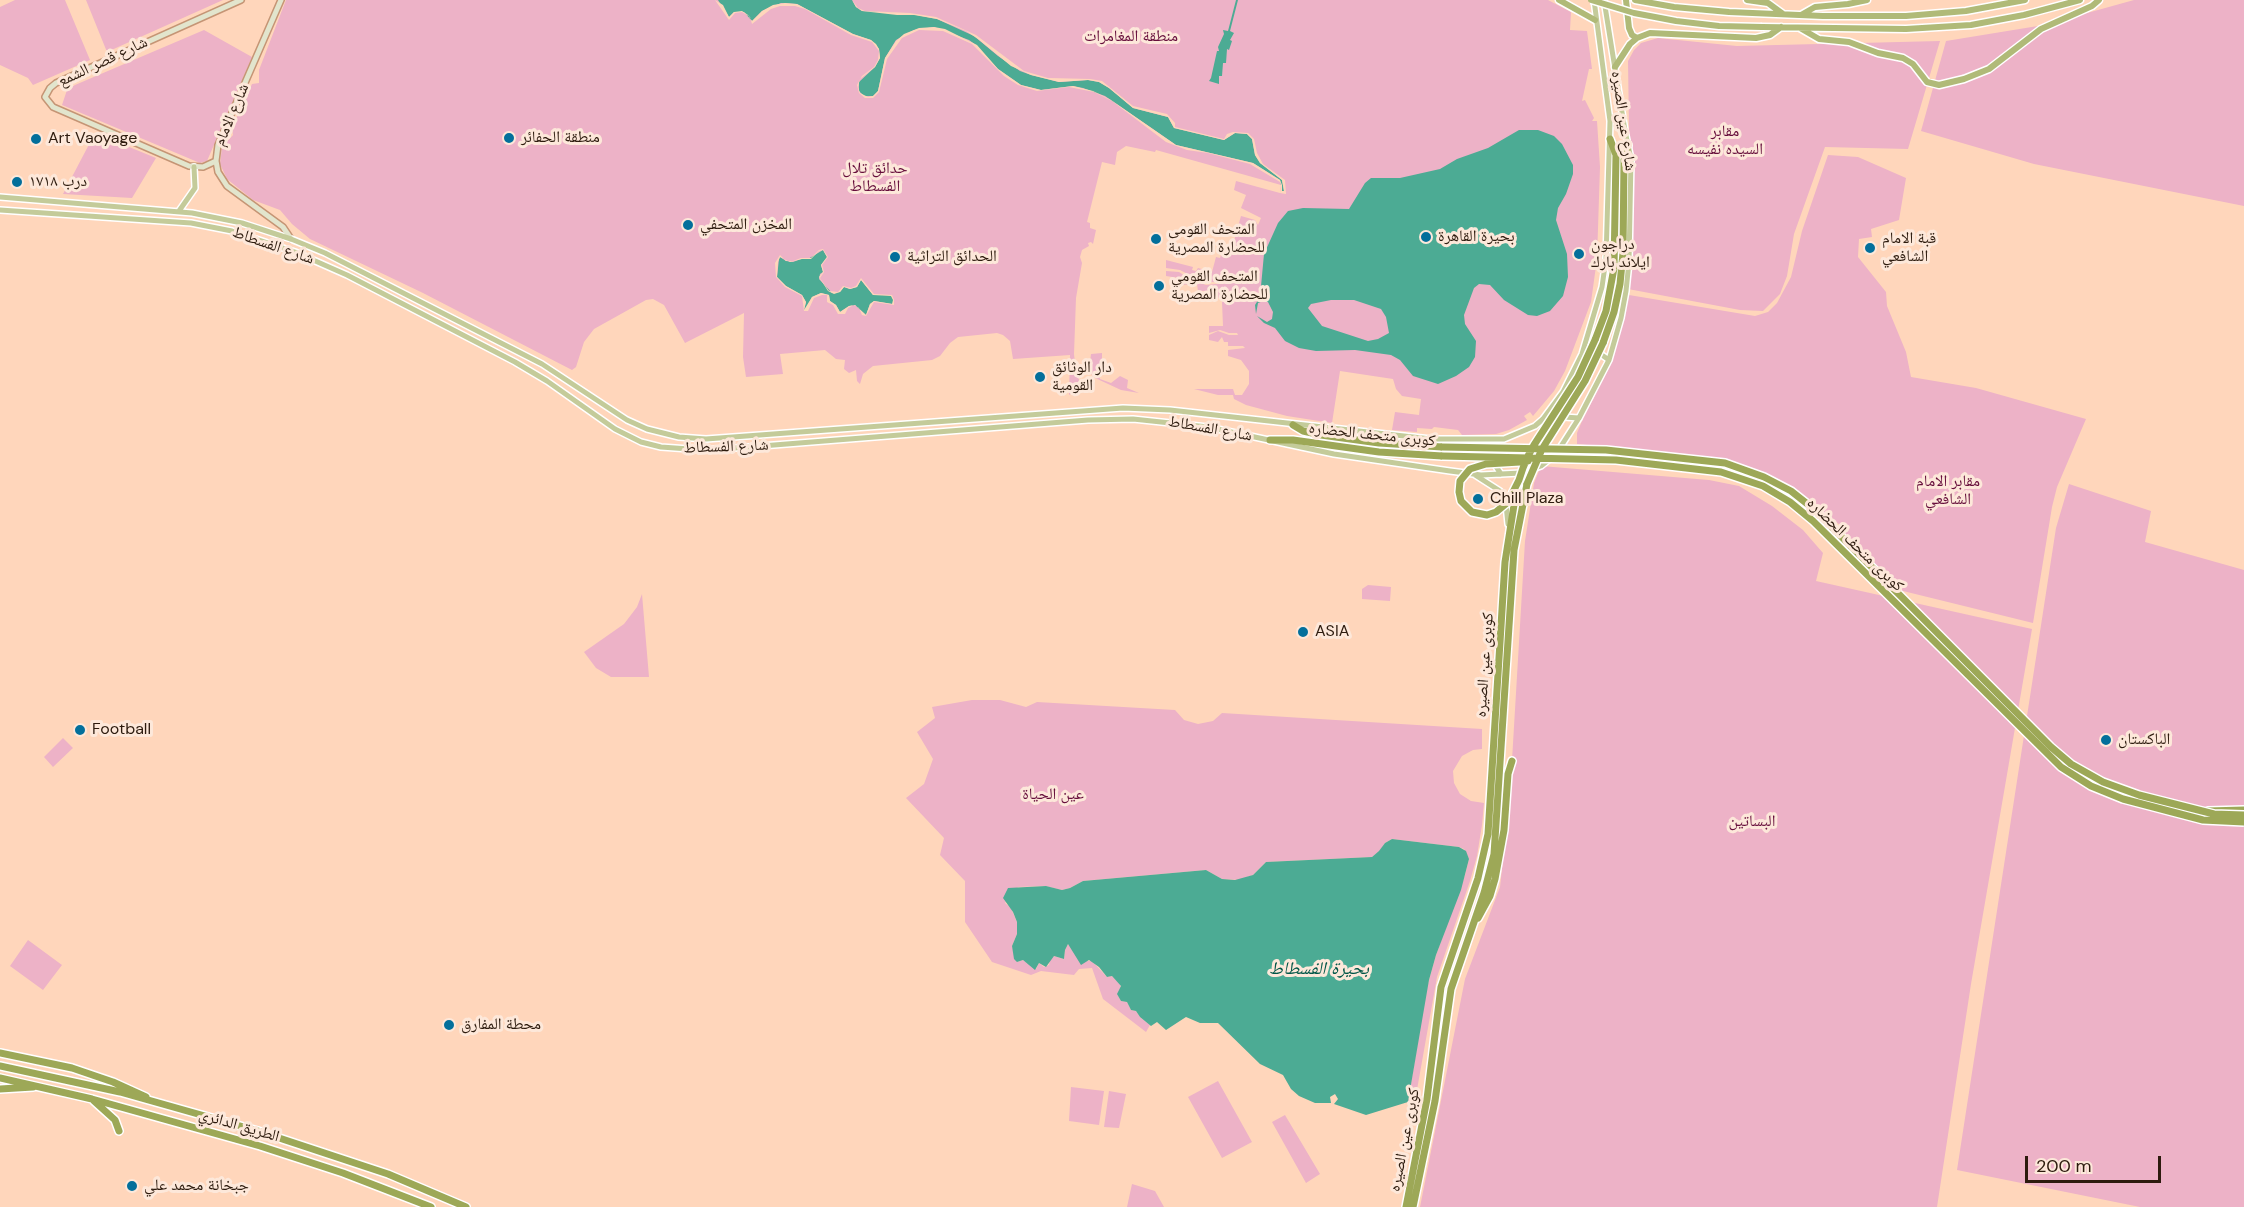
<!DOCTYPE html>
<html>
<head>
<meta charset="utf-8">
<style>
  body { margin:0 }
  #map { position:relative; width:2244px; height:1207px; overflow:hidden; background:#ffd6bb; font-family:"DM Sans",sans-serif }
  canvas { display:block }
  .scale { position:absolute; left:2025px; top:1156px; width:136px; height:27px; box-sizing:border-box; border:3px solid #2d1b0e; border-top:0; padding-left:8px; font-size:18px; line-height:21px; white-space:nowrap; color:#2d1b0e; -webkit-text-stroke:4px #fde8da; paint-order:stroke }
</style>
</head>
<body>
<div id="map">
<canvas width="2244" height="1207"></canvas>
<div class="scale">200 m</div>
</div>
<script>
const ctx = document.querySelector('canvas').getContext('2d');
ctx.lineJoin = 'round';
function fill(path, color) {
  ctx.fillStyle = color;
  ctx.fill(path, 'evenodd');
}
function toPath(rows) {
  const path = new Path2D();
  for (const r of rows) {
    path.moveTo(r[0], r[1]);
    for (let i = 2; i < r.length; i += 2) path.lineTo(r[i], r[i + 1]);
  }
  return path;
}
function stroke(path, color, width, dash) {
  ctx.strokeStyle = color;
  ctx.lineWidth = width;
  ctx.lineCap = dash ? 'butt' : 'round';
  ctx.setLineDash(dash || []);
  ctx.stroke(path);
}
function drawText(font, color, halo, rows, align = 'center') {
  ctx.font = font + ' "DM Sans","Noto Naskh Arabic",sans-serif';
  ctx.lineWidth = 6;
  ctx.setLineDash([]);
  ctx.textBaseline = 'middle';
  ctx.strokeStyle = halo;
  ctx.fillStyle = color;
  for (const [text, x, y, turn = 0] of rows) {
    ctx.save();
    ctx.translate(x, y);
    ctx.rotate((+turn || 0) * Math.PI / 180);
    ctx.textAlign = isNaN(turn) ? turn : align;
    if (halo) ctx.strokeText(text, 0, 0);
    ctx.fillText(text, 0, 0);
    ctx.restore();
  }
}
const green = toPath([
  [15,0,65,0,90,60,33,85,28,78,0,65,0,7],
  [86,0,223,0,107,52],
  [286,0,1548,0,1571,12,1570,30,1587,31,1592,69,1589,69,1582,101,1585,100,1594,118,1592,121,1597,121,1600,167,1597,259,1591,302,1565,371,1554,391,1533,416,1530,412,1524,416,1527,420,1509,430,1496,434,1462,435,1458,430,1434,427,1432,429,1417,428,1417,432,1392,430,1395,412,1419,415,1421,399,1402,396,1396,389,1393,379,1340,371,1332,423,1287,416,1246,405,1234,399,1233,395,1218,395,1194,389,1233,389,1235,395,1242,395,1249,384,1249,371,1241,360,1228,356,1228,350,1245,348,1243,346,1228,346,1228,342,1224,342,1222,337,1218,342,1209,340,1209,335,1218,331,1229,335,1238,335,1237,333,1229,333,1220,330,1209,333,1209,326,1223,326,1222,302,1224,300,1224,297,1213,298,1214,291,1198,291,1197,284,1179,285,1179,278,1166,276,1166,271,1179,272,1190,279,1206,285,1235,282,1236,279,1217,282,1203,282,1180,270,1166,268,1166,260,1193,267,1192,270,1196,271,1198,268,1212,272,1216,257,1220,258,1221,255,1230,255,1241,216,1255,220,1258,225,1261,218,1241,208,1246,195,1234,190,1236,181,1280,193,1281,185,1156,150,1155,152,1126,146,1117,152,1115,165,1102,162,1087,222,1090,223,1090,228,1096,230,1093,244,1091,242,1088,243,1089,246,1082,250,1080,257,1082,263,1076,298,1074,354,1076,372,1082,387,1080,392,1076,395,1073,393,1069,395,1070,355,1013,359,1010,341,1003,335,997,333,958,337,950,343,940,356,932,360,873,366,863,374,860,384,857,381,856,370,849,373,844,369,845,360,836,359,825,350,780,354,783,374,746,377,743,357,744,313,685,343,664,305,653,299,646,300,594,329,584,342,576,367,572,370,423,293,310,239,292,224,280,210,253,200,227,179,220,164,222,147,233,135,232,128,252,84,259,83,259,70],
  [2134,0,2244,0,2244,206,2034,164,1921,131,1946,41,2044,25],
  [204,30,252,57,207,161,200,163,62,105,67,90,75,85],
  [1658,38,1737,46,1940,41,1908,149,1825,147,1794,234,1787,276,1780,294,1763,311,1740,310,1628,289,1631,262,1628,61,1634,50,1641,43],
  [95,133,156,158,132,198,63,194],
  [1828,155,1858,157,1906,178,1899,220,1871,229,1872,237,1859,239,1858,257,1886,292,1887,306,1906,352,1911,377,1976,388,2086,419,2057,487,2052,507,2033,623,1899,590,1847,539,1840,525,1787,484,1757,471,1731,462,1687,455,1577,444,1577,433,1582,421,1611,364,1629,295,1755,316,1768,312,1777,303,1791,277,1802,231],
  [1102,353,1102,364,1098,372,1100,379,1111,383,1120,376,1128,380,1127,388,1139,393,1121,390,1093,377,1089,370,1091,354],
  [1541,466,1709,480,1739,486,1772,506,1803,530,1823,553,1816,581,2032,629,1971,984,1937,1207,1420,1207,1465,979,1500,887,1510,794,1525,541,1534,483],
  [2069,484,2151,511,2145,542,2244,570,2244,1207,2140,1207,1957,1170,2056,528],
  [1368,585,1391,587,1390,601,1362,599,1362,589],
  [642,594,649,677,611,677,596,668,584,652,624,624,637,607],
  [972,700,1000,700,1026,707,1037,702,1175,710,1184,720,1198,724,1213,721,1222,713,1482,729,1482,749,1473,750,1462,756,1453,771,1454,783,1460,794,1471,801,1484,803,1482,825,1477,856,1470,881,1437,977,1415,1101,1408,1102,1426,991,1436,955,1465,875,1469,859,1464,849,1459,847,1392,839,1385,843,1380,851,1372,857,1266,862,1253,875,1240,880,1222,879,1206,870,1083,881,1070,888,1062,890,1045,886,1018,887,1005,903,1011,908,1017,922,1017,934,1012,946,1017,962,1023,960,1036,969,1039,963,1044,967,1049,965,1050,959,1054,956,1064,959,1065,950,1068,944,1085,961,1092,961,1107,977,1112,976,1120,984,1121,988,1118,995,1121,1001,1127,1002,1131,1010,1136,1011,1140,1017,1150,1025,1146,1032,1103,999,1092,968,1079,969,1074,975,1041,971,1031,975,992,962,965,922,965,881,940,855,944,838,906,798,924,784,933,759,917,732,935,718,932,707],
  [63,738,73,748,53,767,44,757],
  [28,940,62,965,43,990,10,966],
  [1218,1081,1252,1142,1222,1158,1188,1097],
  [1071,1087,1104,1091,1099,1125,1069,1121],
  [1109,1091,1126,1094,1119,1128,1104,1127],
  [1285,1115,1320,1174,1306,1183,1272,1122],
  [1132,1184,1155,1191,1164,1207,1127,1207]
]);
const water = toPath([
  [718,0,852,0,856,7,862,11,911,14,937,19,974,36,998,56,1020,71,1031,75,1059,82,1088,80,1099,82,1109,88,1133,108,1168,117,1174,128,1224,140,1235,133,1247,134,1252,139,1255,155,1260,163,1282,180,1284,191,1282,191,1280,180,1253,163,1176,145,1105,96,1083,88,1073,86,1041,90,1021,85,998,69,976,45,969,40,934,27,914,30,896,40,885,58,878,91,873,96,864,96,859,91,859,82,875,67,880,58,879,49,871,40,853,34,797,4,781,3,762,11,752,21,744,12,734,12,729,17],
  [1236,0,1238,0,1230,31,1234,33,1230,40,1232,41,1229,50,1227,49,1226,63,1223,63,1222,76,1219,76,1219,84,1209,81,1211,78,1217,51,1219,51,1218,47,1224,34,1223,30,1228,31],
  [1519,130,1538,130,1554,136,1562,144,1573,165,1573,174,1566,194,1558,208,1556,220,1567,254,1568,277,1563,296,1550,311,1537,316,1528,315,1504,300,1490,285,1479,284,1474,288,1464,315,1465,324,1476,341,1475,357,1469,367,1456,376,1438,384,1413,376,1400,360,1391,355,1355,350,1316,351,1299,348,1285,341,1275,328,1264,323,1257,316,1267,322,1272,319,1273,312,1268,302,1263,301,1258,303,1256,314,1255,305,1260,297,1264,254,1278,223,1288,211,1303,208,1349,209,1365,183,1371,178,1400,178,1440,169,1457,159,1488,148],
  [1331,300,1354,300,1381,309,1386,317,1389,333,1378,339,1368,341,1322,326,1308,308,1311,304],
  [823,250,827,257,821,265,823,272,820,274,819,279,832,293,840,292,844,287,850,289,857,287,861,280,873,295,891,295,893,299,893,304,874,301,870,304,866,315,855,305,849,306,840,312,836,305,830,301,829,295,821,293,812,297,806,309,804,310,806,302,802,295,786,286,777,277,779,259,780,257,786,261,793,262,801,259,808,259],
  [1392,839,1459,847,1466,851,1469,859,1461,890,1436,955,1429,980,1408,1102,1366,1115,1334,1104,1338,1099,1335,1094,1330,1097,1331,1103,1315,1103,1299,1096,1291,1089,1283,1075,1260,1064,1218,1023,1200,1023,1186,1017,1166,1030,1157,1022,1151,1026,1140,1017,1136,1011,1131,1010,1127,1002,1121,1001,1117,994,1121,986,1112,976,1107,977,1099,967,1089,960,1081,965,1068,944,1065,950,1064,959,1054,956,1046,967,1039,963,1035,970,1023,960,1017,962,1014,959,1012,946,1017,934,1017,922,1013,912,1003,898,1008,888,1046,886,1062,890,1070,888,1083,881,1206,870,1222,879,1235,880,1253,875,1266,862,1372,857,1379,851,1385,843]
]);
const pier = toPath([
  [715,0,723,5,729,17,734,12,742,11,748,15,752,21,762,11,773,5,785,3,797,4,853,34,871,40,876,44,879,49,880,58,875,67,860,79,858,87,860,93,868,97,873,96,878,91,885,58,896,41,904,34,919,28,934,27,945,29,977,45,998,69,1021,85,1041,90,1073,86,1093,91,1111,100,1176,145,1253,163,1280,180,1282,185,1282,191,1284,191,1282,180,1260,163,1255,155,1252,139,1247,134,1235,133,1224,140,1174,128,1168,117,1133,108,1109,88,1099,82,1088,80,1059,82,1031,75,1011,66,978,39,966,31,937,19,914,15,897,15,862,11,856,7,852,0,858,8,865,11,910,13,936,17,976,35,1024,71,1048,78,1090,79,1102,81,1133,106,1167,114,1175,123,1175,127,1224,139,1227,134,1233,132,1248,133,1254,139,1257,153,1263,164,1285,180,1286,194,1280,193,1281,185,1280,182,1250,164,1208,153,1187,150,1166,142,1112,101,1094,92,1069,87,1037,91,1018,85,1004,76,972,44,943,31,919,30,902,38,887,59,879,92,873,98,865,98,859,93,857,85,862,76,874,67,878,60,879,51,872,42,851,35,805,9,795,6,780,6,771,9,752,24,750,17,742,12,735,13,729,20],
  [823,249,828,257,822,265,824,272,820,278,829,291,838,292,843,286,851,288,856,286,861,278,874,294,892,295,894,300,894,305,874,302,866,316,862,315,859,308,854,305,848,308,845,314,838,314,833,305,827,302,827,295,822,295,814,298,808,311,804,311,802,296,785,287,776,277,775,263,780,255,786,261,793,261,801,258,811,258,819,250],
  [823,250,827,257,821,265,823,272,819,277,828,291,834,294,840,292,844,287,850,289,857,287,861,280,873,295,891,296,893,300,892,304,874,301,870,304,866,315,855,305,849,306,840,312,836,305,830,301,829,295,821,293,812,297,804,310,806,302,802,295,786,286,777,277,778,262,780,257,790,262,802,259,811,259,819,251]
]);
const secondary = toPath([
  [281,0,218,145,216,161,218,172,227,186,283,227,291,239],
  [216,161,203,167,189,166,53,107,45,97,50,88,56,83,241,0]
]);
const primary = toPath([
  [0,197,192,213,242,223,291,239,325,253,542,364,627,420,647,429,679,437,706,439,1123,408,1170,410,1431,439,1504,439,1535,426,1543,419,1563,392,1582,354,1602,287,1606,259,1610,121,1594,0],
  [0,210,191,223,232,231,295,252,347,275,515,362,547,381,615,429,641,442,661,447,703,450,749,447,1088,420,1133,419,1208,427,1334,454,1450,471,1481,475,1521,473,1541,466,1556,454,1579,418,1609,360,1621,318,1626,291,1629,262,1631,159,1625,131,1604,0],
  [179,211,195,188,194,167],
  [1587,352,1599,353,1609,360],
  [1554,408,1564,417,1579,418],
  [1496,446,1493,453,1493,462,1501,474],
  [1475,475,1500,491,1506,505,1508,524]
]);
const trunk = toPath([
  [1559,0,1595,20],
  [1626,0,1629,28,1632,35,1637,38],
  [1635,0,1674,7,1729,12,1823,16,1906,16,1966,11,2025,0],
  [1747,0,1768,3,1783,14],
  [1801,15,1815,7,1848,4,1867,0],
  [1762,27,1906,29,1971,25,2024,15,2080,0],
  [1800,28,1819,39,1849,42,1878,53,1903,58,1913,64,1927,82,1939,85,1964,79,1989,69,2041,29,2092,6,2099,0],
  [1615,67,1630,44,1637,38,1650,33,1756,38,1770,35,1781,27]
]);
const motorway = toPath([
  [1595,340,1606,311,1614,268,1616,155,1610,139],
  [1603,343,1614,312,1620,284,1623,253,1624,160,1628,145],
  [1293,425,1303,431,1321,435,1379,443,1442,447],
  [1270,440,1293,440,1379,452,1442,456],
  [2208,811,2244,810],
  [1478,918,1490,896,1495,879,1504,830,1508,774,1512,761],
  [0,1053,72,1068,113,1082,146,1097],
  [0,1066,120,1092,258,1131,388,1174,466,1207],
  [0,1078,92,1099,260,1146,343,1173,431,1207],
  [0,1089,33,1087],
  [94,1101,115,1120,119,1131],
  [1406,1207,1427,1099,1441,987,1478,878,1488,834,1505,562,1517,486],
  [1413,1207,1435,1101,1451,989,1484,893,1494,854,1514,550,1527,484]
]);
const trunkBridge = toPath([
  [1591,0,1634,13,1676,21,1719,26,1762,27]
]);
const motorwayBridge = toPath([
  [1442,447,1606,450,1725,463,1764,477,1791,491,1815,510,2051,747,2071,764,2103,782,2139,795,2214,814,2244,815],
  [1442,456,1616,460,1721,472,1763,486,1790,502,1813,521,2061,767,2091,786,2123,799,2203,820,2244,822],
  [1528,461,1520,462,1486,464,1470,469,1460,481,1459,492,1461,501,1472,512,1487,515,1496,512,1508,502,1519,480,1523,468,1528,456,1534,445,1578,377,1595,340],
  [1527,484,1542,449,1585,381,1603,343]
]);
const markers = [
  [509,138,6,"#036f9b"],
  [36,139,6,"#036f9b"],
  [17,182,6,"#036f9b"],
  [688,225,6,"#036f9b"],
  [1426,237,6,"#036f9b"],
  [1156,239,6,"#036f9b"],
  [1870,248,6,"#036f9b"],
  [1579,254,6,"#036f9b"],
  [895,257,6,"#036f9b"],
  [1159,286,6,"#036f9b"],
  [1040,377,6,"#036f9b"],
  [1478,499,6,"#036f9b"],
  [1303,632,6,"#036f9b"],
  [80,730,6,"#036f9b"],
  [2106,740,6,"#036f9b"],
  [449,1025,6,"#036f9b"],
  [132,1186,6,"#036f9b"]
];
const parkNames = [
  ["منطقة المغامرات",1131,37],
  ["مقابر",1725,132],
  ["السيده نفيسه",1725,150],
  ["حدائق تلال",875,169],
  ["الفسطاط",875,187],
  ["مقابر الامام",1948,482],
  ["الشافعي",1948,500],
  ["عين الحياة",1053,795],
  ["البساتين",1752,822]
];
const streetNames = [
  ["شارع قصر الشمع",103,62,-25],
  ["شارع الامام",232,115,-67],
  ["شارع عين الصيره",1623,121,82],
  ["شارع الفسطاط",273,246,19],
  ["شارع الفسطاط",1210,429,10],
  ["كوبرى متحف الحضاره",1372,435,6],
  ["شارع الفسطاط",726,447,-2],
  ["كوبرى متحف الحضاره",1855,545,44],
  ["كوبرى عين الصيره",1485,665,-86],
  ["الطريق الدائري",239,1126,16],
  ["كوبرى عين الصيره",1405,1140,-79]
];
const poiNames = [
  ["منطقة الحفائر",521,138],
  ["Art Vaoyage",48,139],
  ["درب ١٧١٨",29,182],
  ["المخزن المتحفي",700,225],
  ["المتحف القومى",1168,230],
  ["للحضارة المصرية",1168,248],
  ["بحيرة القاهرة",1438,237],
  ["قبة الامام",1882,239],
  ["الشافعي",1882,257],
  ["دراجون",1591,245],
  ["ايلاند بارك",1591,263],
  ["الحدائق التراثية",907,257],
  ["المتحف القومي",1171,277],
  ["للحضارة المصرية",1171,295],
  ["دار الوثائق",1052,368],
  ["القومية",1052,386],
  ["Chill Plaza",1490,499],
  ["ASIA",1315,632],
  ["Football",92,730],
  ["الباكستان",2118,740],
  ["محطة المفارق",461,1025],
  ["جبخانة محمد علي",144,1186]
];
const waterNames = [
  ["بحيرة الفسطاط",1319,969]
];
fill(green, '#edb2c7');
fill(water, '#4cab94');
fill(pier, '#ffd6bb');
stroke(secondary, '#c59575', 8);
stroke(primary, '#fff', 8);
stroke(trunk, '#fff', 9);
stroke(motorway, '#fff', 10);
stroke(secondary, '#e2e5cd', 5);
stroke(primary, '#c4cb9a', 5);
stroke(trunk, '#b0ba78', 6);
stroke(motorway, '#9da857', 7);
stroke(trunkBridge, '#fff', 9, []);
stroke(motorwayBridge, '#fff', 10, []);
stroke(trunkBridge, '#b0ba78', 6);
stroke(motorwayBridge, '#9da857', 7);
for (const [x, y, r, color] of markers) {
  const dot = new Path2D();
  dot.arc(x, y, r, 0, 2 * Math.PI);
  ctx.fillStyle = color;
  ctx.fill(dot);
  stroke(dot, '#fde8da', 2);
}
drawText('16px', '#660d3b', '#fde8da', parkNames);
drawText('16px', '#2d1b0e', '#fde8da', streetNames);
drawText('16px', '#2d1b0e', '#fde8da', poiNames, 'left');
drawText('italic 18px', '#015647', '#fde8da', waterNames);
</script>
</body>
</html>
